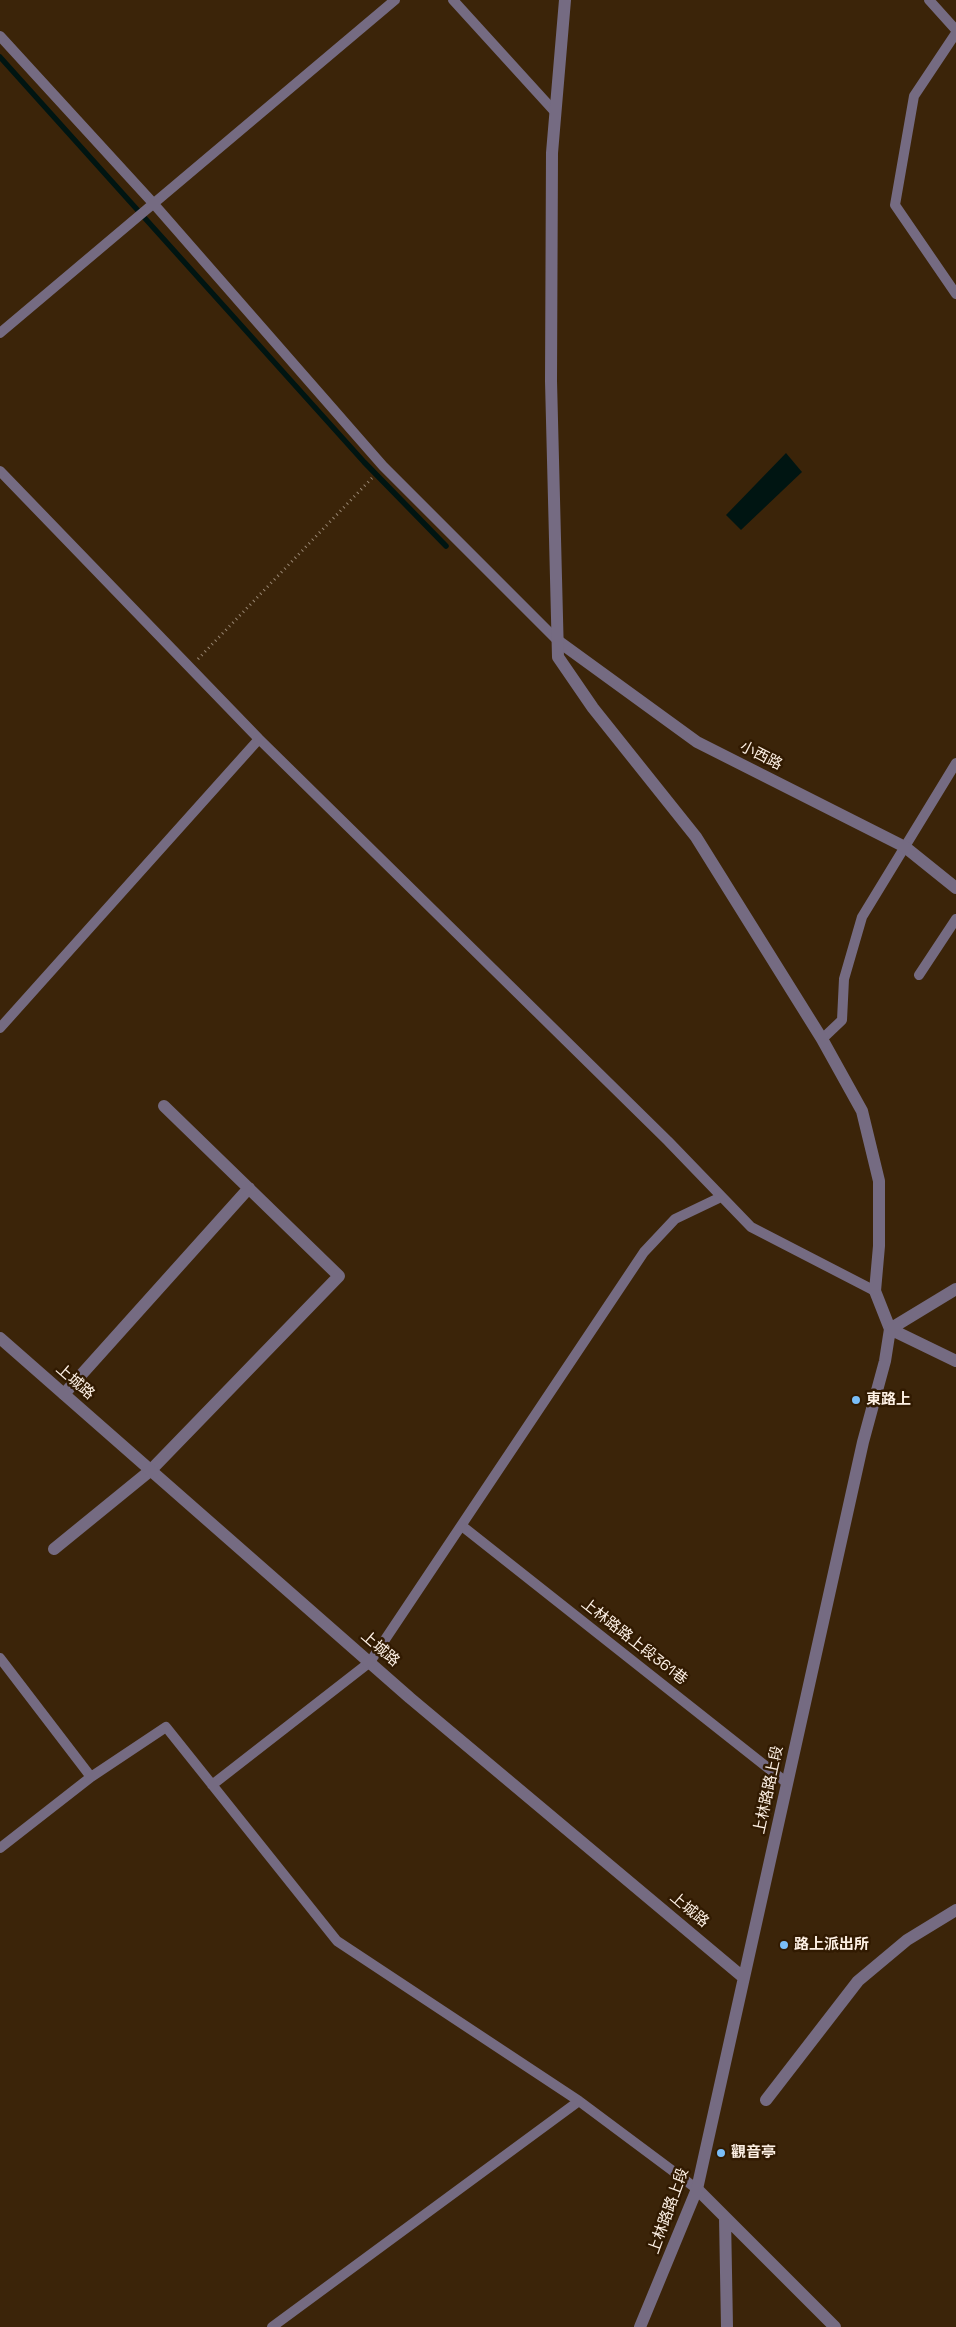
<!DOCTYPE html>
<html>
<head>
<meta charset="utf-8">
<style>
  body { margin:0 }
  canvas { display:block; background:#3b2409 }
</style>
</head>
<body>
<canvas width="956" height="2327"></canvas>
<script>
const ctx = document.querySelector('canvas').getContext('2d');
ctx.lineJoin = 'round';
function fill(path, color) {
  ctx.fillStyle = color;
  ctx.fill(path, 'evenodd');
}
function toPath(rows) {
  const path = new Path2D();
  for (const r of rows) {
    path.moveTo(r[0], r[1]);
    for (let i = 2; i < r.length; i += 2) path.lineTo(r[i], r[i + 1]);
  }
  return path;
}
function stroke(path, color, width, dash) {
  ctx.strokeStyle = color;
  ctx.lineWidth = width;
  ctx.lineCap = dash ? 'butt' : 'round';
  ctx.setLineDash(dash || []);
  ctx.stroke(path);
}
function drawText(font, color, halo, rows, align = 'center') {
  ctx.font = font + ' "Space Grotesk","Noto Sans TC",sans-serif';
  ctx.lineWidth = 5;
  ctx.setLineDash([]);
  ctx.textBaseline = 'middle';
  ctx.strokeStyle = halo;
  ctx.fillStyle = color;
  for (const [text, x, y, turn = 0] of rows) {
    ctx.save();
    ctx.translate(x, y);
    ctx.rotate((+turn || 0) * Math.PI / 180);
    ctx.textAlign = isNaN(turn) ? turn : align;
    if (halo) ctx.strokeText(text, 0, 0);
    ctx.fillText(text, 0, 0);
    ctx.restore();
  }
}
const water = toPath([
  [786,453,802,472,741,530,726,515]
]);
const stream = toPath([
  [0,57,364,462,446,546]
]);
const path = toPath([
  [198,659,374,476]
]);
const service = toPath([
  [453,0,555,112],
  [929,0,956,30],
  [956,33,914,96,895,205,956,294],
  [0,36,153,203,383,466,558,641],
  [0,333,395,0],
  [0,471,259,739,668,1141,751,1227,875,1291],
  [919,975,956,919],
  [0,1028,259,739],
  [822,1039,842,1020,844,979,862,917,956,763],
  [462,1526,787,1783],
  [0,1658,91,1777,166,1727,337,1941,579,2101,697,2189],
  [212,1785,370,1662,644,1252,675,1219,721,1197],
  [0,1848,91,1777],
  [272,2327,579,2101]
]);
const minor = toPath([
  [558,641,697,742,905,847,956,888],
  [64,1394,249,1188],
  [54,1549,151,1470,339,1276,164,1106],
  [766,2100,858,1981,907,1940,956,1910],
  [697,2189,835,2327],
  [725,2217,727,2327]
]);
const tertiary = toPath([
  [565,0,552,153,551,381,558,657,593,708,696,837,822,1039,862,1111,879,1181,879,1246,875,1291,890,1329],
  [890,1329,956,1361],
  [0,1338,410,1698,744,1978],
  [640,2327,697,2189,863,1442,885,1361,890,1329,956,1289]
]);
const markers = [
  [856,1400,5,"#7abef8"],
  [784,1945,5,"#7abef8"],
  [721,2153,5,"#7abef8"]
];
const streetNames = [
  ["小西路",761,756,27],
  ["上城路",75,1382,41],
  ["上林路路上段361巷",634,1642,38],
  ["上城路",380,1649,41],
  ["上林路路上段",769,1790,-78],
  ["上城路",689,1910,40],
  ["上林路路上段",669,2211,-70]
];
const poiNames = [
  ["東路上",866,1400],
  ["路上派出所",794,1945],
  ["觀音亭",731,2153]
];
fill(water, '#001512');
stroke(stream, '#001512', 5.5);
stroke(path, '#998773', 3, [1, 4]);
stroke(service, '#756b82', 10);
stroke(minor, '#756b82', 12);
stroke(tertiary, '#756b82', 12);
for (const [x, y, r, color] of markers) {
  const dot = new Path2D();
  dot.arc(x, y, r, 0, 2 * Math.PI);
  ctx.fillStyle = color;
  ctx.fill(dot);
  stroke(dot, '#311a01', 2);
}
drawText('15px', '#fdf0e4', '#311a01', streetNames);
drawText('bold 15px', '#fdf0e4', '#311a01', poiNames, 'left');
</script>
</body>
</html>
